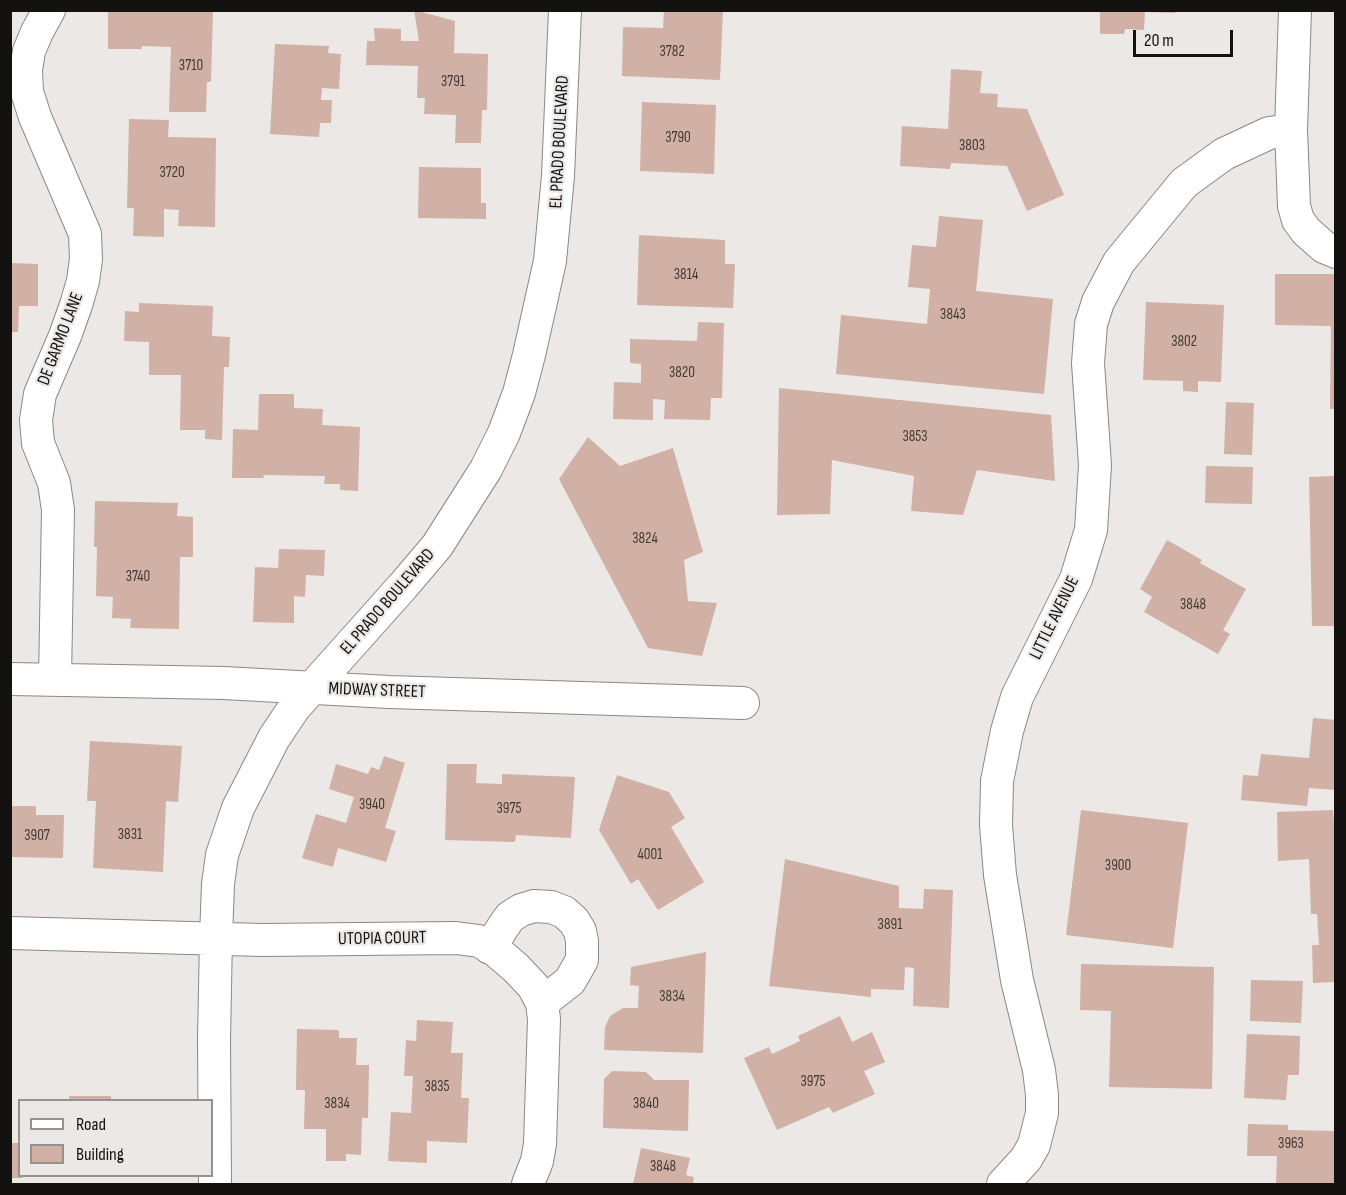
<!DOCTYPE html>
<html>
<head>
<meta charset="utf-8">
<style>
  body { margin:0 }
  #map { position:relative; width:1346px; height:1195px; overflow:hidden; background:#ece8e5; font-family:"Sofia Sans Condensed",sans-serif }
  canvas { display:block }
  .frame { position:absolute; inset:0; border:12px solid #131211; pointer-events:none }
  .legend { position:absolute; left:18px; top:1099px; width:195px; height:78px; box-sizing:border-box; background:#ece8e5; border:2px solid #959290; margin:0; padding:8px 10px; list-style:none; font-size:18px; color:#131211 }
  .legend li { display:flex; align-items:center; gap:12px; height:30px }
  .legend b { width:30px; border:2px solid #959290 }
  .scale { position:absolute; left:1133px; top:30px; width:100px; height:27px; box-sizing:border-box; border:3px solid #131211; border-top:0; padding-left:8px; font-size:18px; line-height:21px; white-space:nowrap; color:#131211; -webkit-text-stroke:4px #ece8e5; paint-order:stroke }
</style>
</head>
<body>
<div id="map">
<canvas width="1346" height="1195"></canvas>
<div class="frame"></div>
<ul class="legend">
<li><b style="height:8px;background:#fff"></b>Road</li>
<li><b style="height:16px;background:#d1b0a5"></b>Building</li>
</ul>
<div class="scale">20 m</div>
</div>
<script>
const ctx = document.querySelector('canvas').getContext('2d');
ctx.lineJoin = 'round';
function fill(path, color) {
  ctx.fillStyle = color;
  ctx.fill(path, 'evenodd');
}
function toPath(rows) {
  const path = new Path2D();
  for (const r of rows) {
    path.moveTo(r[0], r[1]);
    for (let i = 2; i < r.length; i += 2) path.lineTo(r[i], r[i + 1]);
  }
  return path;
}
function stroke(path, color, width, dash) {
  ctx.strokeStyle = color;
  ctx.lineWidth = width;
  ctx.lineCap = dash ? 'butt' : 'round';
  ctx.setLineDash(dash || []);
  ctx.stroke(path);
}
function drawText(font, color, halo, rows, align = 'center') {
  ctx.font = font + ' "Sofia Sans Condensed",sans-serif';
  ctx.lineWidth = 4.5;
  ctx.setLineDash([]);
  ctx.textBaseline = 'middle';
  ctx.strokeStyle = halo;
  ctx.fillStyle = color;
  for (const [text, x, y, turn = 0] of rows) {
    ctx.save();
    ctx.translate(x, y);
    ctx.rotate((+turn || 0) * Math.PI / 180);
    ctx.textAlign = isNaN(turn) ? turn : align;
    if (halo) ctx.strokeText(text, 0, 0);
    ctx.fillText(text, 0, 0);
    ctx.restore();
  }
}
const building = toPath([
  [108,10,213,10,211,82,207,82,206,112,169,112,171,47,142,46,142,49,108,49],
  [414,10,455,21,454,53,488,54,487,110,482,110,481,143,455,143,456,115,424,114,425,98,417,98,418,66,366,65,367,41,375,41,374,28,401,29,401,41,419,41],
  [664,10,723,10,720,80,622,76,623,27,663,28],
  [1100,10,1145,10,1144,30,1125,29,1124,34,1100,34],
  [1148,10,1176,10,1175,13,1148,12],
  [275,44,329,46,328,53,341,54,339,89,322,88,321,100,332,100,331,123,320,123,319,137,270,134],
  [951,69,982,71,980,93,998,94,997,107,1027,109,1064,195,1027,211,1007,166,951,163,950,169,900,166,902,126,948,129],
  [642,102,716,105,714,174,640,171],
  [129,119,169,120,168,137,216,138,215,227,178,226,179,210,164,209,164,237,133,236,134,208,127,208],
  [419,167,481,168,481,203,486,203,486,219,418,218],
  [939,216,983,220,976,291,1053,299,1044,394,836,374,841,315,927,324,930,289,908,287,912,245,936,247],
  [639,235,725,240,725,264,735,264,733,308,637,305],
  [10,263,38,264,38,306,19,306,18,332,10,332],
  [1275,274,1336,274,1336,409,1330,409,1331,326,1275,325],
  [1146,302,1224,305,1221,382,1198,381,1198,392,1183,391,1183,381,1143,380],
  [139,303,213,306,212,336,230,337,229,367,224,367,222,440,205,439,205,430,180,430,181,375,149,375,149,342,124,341,125,311,139,312],
  [698,322,724,323,722,398,711,398,710,420,664,419,665,400,653,399,653,420,613,419,614,382,641,383,641,364,630,363,630,339,697,341],
  [779,388,1051,415,1055,481,977,470,963,515,911,511,914,476,832,460,830,514,777,515],
  [259,394,294,394,294,408,323,409,322,425,360,427,358,491,340,490,340,484,324,484,325,476,263,475,264,478,232,478,233,429,258,430],
  [1226,402,1254,403,1252,455,1224,454],
  [588,437,620,466,673,448,703,552,684,560,688,601,717,603,702,656,648,648,559,479],
  [1206,466,1253,467,1252,504,1205,503],
  [1336,476,1336,626,1312,626,1309,477],
  [95,501,178,503,177,516,193,517,193,557,180,557,179,629,130,628,131,619,112,618,113,597,96,596,97,547,94,547],
  [1167,540,1202,560,1200,563,1246,589,1223,630,1230,634,1218,654,1144,612,1152,597,1140,589],
  [279,549,325,550,324,576,306,575,305,597,294,596,294,623,253,622,255,567,278,568],
  [1313,718,1336,720,1336,790,1309,788,1307,806,1241,800,1243,775,1258,776,1261,754,1309,758],
  [90,741,182,746,178,802,166,801,163,872,93,868,96,801,87,801],
  [384,756,405,763,385,828,396,831,386,862,338,848,333,867,302,858,316,814,346,823,354,797,329,789,336,764,368,774,371,767,379,770],
  [447,764,477,764,476,783,502,784,502,774,575,777,571,838,516,835,515,842,445,840],
  [617,775,669,792,685,818,671,827,704,882,658,910,638,879,631,884,599,830],
  [10,806,36,806,36,815,64,815,63,858,10,857],
  [1081,810,1188,823,1173,948,1066,935],
  [1333,810,1336,852,1336,982,1313,983,1312,945,1319,945,1317,914,1311,914,1309,859,1278,861,1277,812],
  [785,859,899,886,899,908,923,909,924,889,953,890,949,1008,913,1006,914,968,905,967,904,990,871,989,871,997,769,986],
  [706,952,703,1053,604,1050,605,1027,610,1016,623,1008,638,1008,639,986,630,985,631,967],
  [1081,964,1214,967,1212,1089,1109,1087,1111,1011,1080,1010],
  [1251,980,1303,981,1301,1023,1250,1021],
  [840,1016,852,1042,872,1032,885,1062,864,1071,875,1094,833,1113,829,1107,777,1130,744,1058,769,1047,772,1054,800,1041,798,1036],
  [417,1020,453,1022,451,1053,463,1053,461,1098,469,1098,467,1143,427,1141,427,1163,388,1161,391,1112,411,1113,413,1076,404,1076,406,1040,416,1041],
  [297,1029,339,1030,339,1038,357,1038,356,1065,369,1065,368,1118,362,1118,361,1155,346,1154,346,1161,326,1161,326,1129,304,1129,305,1090,296,1090],
  [1247,1034,1300,1036,1299,1075,1288,1075,1286,1100,1244,1098],
  [612,1071,646,1072,654,1080,689,1080,688,1131,603,1128,604,1079],
  [69,1096,111,1096,111,1100,69,1100],
  [1248,1124,1288,1125,1288,1130,1336,1131,1336,1184,1276,1184,1277,1156,1247,1156],
  [10,1143,20,1143,20,1176,23,1176,23,1178,10,1178],
  [641,1148,690,1158,686,1175,694,1177,693,1184,633,1184]
]);
const minor = toPath([
  [49,10,37,32,29,51,26,70,27,92,35,117,85,234,86,259,83,281,76,305,65,336,40,394,36,420,38,443,54,483,58,510,55,680],
  [1295,10,1291,130,1294,206,1298,220,1306,231,1324,247,1336,252],
  [10,679,224,683,389,692,743,703],
  [10,933,262,940,456,938,479,941,495,950,516,968,533,986,542,1003,544,1019,540,1144,537,1161,528,1184],
  [490,948,503,927,510,917,521,910,534,906,551,907,564,912,574,921,580,931,582,941,582,960,570,981,542,1003],
  [215,1184,214,1040,216,938,218,884,222,855,238,808,274,738,294,708,403,586,437,546,486,469,504,433,519,393,529,355,550,261,558,176,565,10],
  [1003,1184,1026,1159,1034,1145,1042,1113,1042,1095,1039,1070,1017,980,1000,875,996,825,997,781,1007,731,1017,697,1076,579,1091,530,1095,465,1088,363,1091,324,1098,302,1119,262,1184,183,1224,154,1269,133,1291,130]
]);
const numberNames = [
  ["3782",672,52],
  ["3710",191,66],
  ["3791",453,82],
  ["3790",678,138],
  ["3803",972,146],
  ["3720",172,173],
  ["3814",686,275],
  ["3843",953,315],
  ["3802",1184,342],
  ["3820",682,373],
  ["3853",915,437],
  ["3824",645,539],
  ["3740",138,577],
  ["3848",1193,605],
  ["3940",372,805],
  ["3975",509,809],
  ["3831",130,835],
  ["3907",37,836],
  ["4001",650,855],
  ["3900",1118,866],
  ["3891",890,925],
  ["3834",672,997],
  ["3975",813,1082],
  ["3835",437,1087],
  ["3834",337,1104],
  ["3840",646,1104],
  ["3963",1291,1144],
  ["3848",663,1167]
];
const streetNames = [
  ["EL PRADO BOULEVARD",560,142,-87],
  ["DE GARMO LANE",61,339,-69],
  ["EL PRADO BOULEVARD",388,602,-49],
  ["LITTLE AVENUE",1055,618,-64],
  ["MIDWAY STREET",377,691,2],
  ["UTOPIA COURT",382,939,-1]
];
fill(building, '#d1b0a5');
stroke(minor, '#8b8885', 34);
stroke(minor, '#fff', 32);
drawText('15px', '#423a36', null, numberNames);
drawText('18px', '#131211', '#ece8e5', streetNames);
</script>
</body>
</html>
